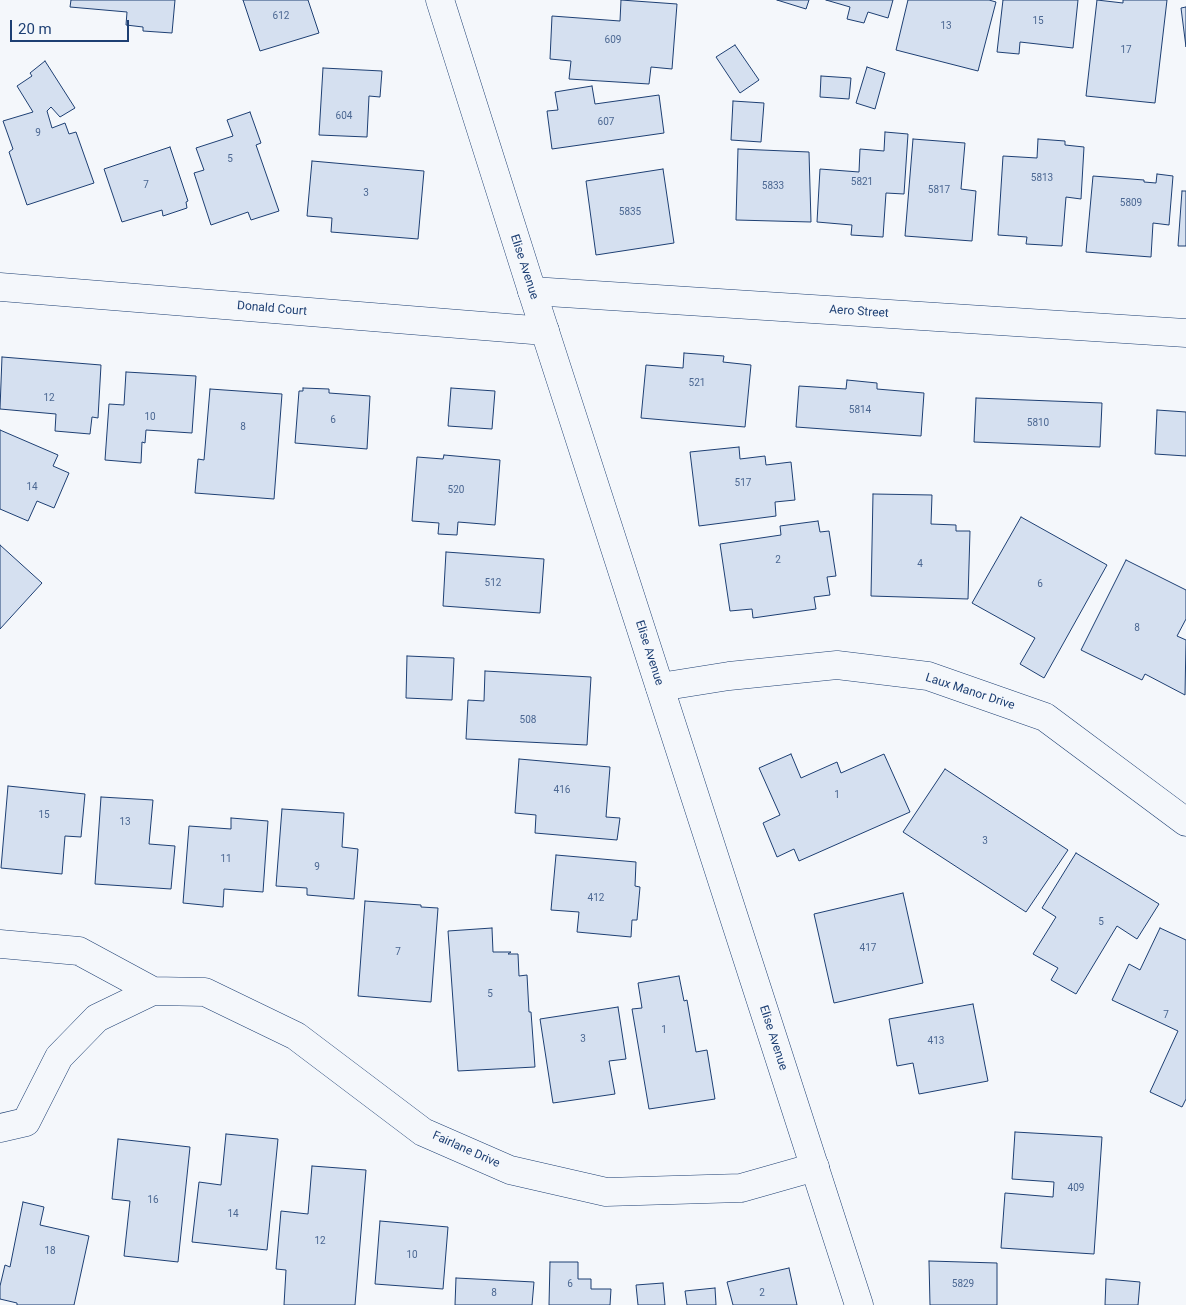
<!DOCTYPE html>
<html>
<head>
<meta charset="utf-8">
<style>
  body { margin:0 }
  #map { position:relative; width:1186px; height:1305px; overflow:hidden; background:#f4f7fb; font-family:Roboto,sans-serif }
  canvas { display:block }
  .scale { position:absolute; left:10px; top:20px; width:119px; height:22px; box-sizing:border-box; border:2px solid #1d3f73; border-top:0; padding-left:6px; font-size:15px; line-height:18px; white-space:nowrap; color:#1d3f73; -webkit-text-stroke:4px #f4f7fb; paint-order:stroke }
</style>
</head>
<body>
<div id="map">
<canvas width="1186" height="1305"></canvas>
<div class="scale">20 m</div>
</div>
<script>
const ctx = document.querySelector('canvas').getContext('2d');
ctx.lineJoin = 'round';
function fill(path, color) {
  ctx.fillStyle = color;
  ctx.fill(path, 'evenodd');
}
function toPath(rows) {
  const path = new Path2D();
  for (const r of rows) {
    path.moveTo(r[0], r[1]);
    for (let i = 2; i < r.length; i += 2) path.lineTo(r[i], r[i + 1]);
  }
  return path;
}
function stroke(path, color, width, dash) {
  ctx.strokeStyle = color;
  ctx.lineWidth = width;
  ctx.lineCap = dash ? 'butt' : 'round';
  ctx.setLineDash(dash || []);
  ctx.stroke(path);
}
function drawText(font, color, halo, rows, align = 'center') {
  ctx.font = font + ' Roboto,sans-serif';
  ctx.lineWidth = 4;
  ctx.setLineDash([]);
  ctx.textBaseline = 'middle';
  ctx.strokeStyle = halo;
  ctx.fillStyle = color;
  for (const [text, x, y, turn = 0] of rows) {
    ctx.save();
    ctx.translate(x, y);
    ctx.rotate((+turn || 0) * Math.PI / 180);
    ctx.textAlign = isNaN(turn) ? turn : align;
    if (halo) ctx.strokeText(text, 0, 0);
    ctx.fillText(text, 0, 0);
    ctx.restore();
  }
}
const building = toPath([
  [71,0,175,0,172,33,143,31,143,27,126,25,127,12,70,7,71,0],
  [243,0,308,0,319,33,260,51,243,0],
  [621,0,677,4,672,69,651,67,649,84,569,79,571,61,550,59,552,16,620,21,621,0],
  [777,0,809,0,806,9,777,0],
  [826,0,893,0,888,18,868,12,864,23,847,19,850,7,826,0],
  [908,0,989,0,996,2,978,71,896,50,908,0],
  [1003,0,1078,0,1073,48,1020,42,1019,54,997,52,1003,0],
  [1097,0,1123,3,1123,0,1167,0,1155,103,1086,96,1097,0],
  [1186,7,1186,47,1181,8,1186,7],
  [735,45,759,80,740,93,716,57,735,45],
  [45,61,75,108,60,117,51,107,47,111,52,128,65,123,69,134,76,132,94,183,27,205,9,152,13,149,3,121,33,112,17,86,32,76,30,73,45,61],
  [867,67,885,73,875,109,856,103,867,67],
  [323,68,382,71,380,97,369,96,367,137,319,135,323,68],
  [821,76,851,78,849,99,820,97,821,76],
  [592,86,595,104,659,95,664,133,552,149,547,111,558,110,555,92,592,86],
  [733,101,764,103,761,142,731,140,733,101],
  [250,112,261,143,256,145,279,211,251,220,248,212,211,225,194,173,204,170,196,148,233,136,227,120,250,112],
  [885,132,908,134,904,194,886,193,883,237,851,235,852,225,817,222,820,169,859,172,860,149,884,151,885,132],
  [913,139,965,143,961,189,976,191,972,241,905,236,913,139],
  [1038,139,1065,141,1065,145,1084,147,1081,199,1066,197,1062,246,1026,244,1027,237,998,235,1003,156,1037,158,1038,139],
  [170,147,188,201,186,202,187,208,163,216,162,210,122,222,104,169,170,147],
  [738,149,809,152,811,222,736,220,738,149],
  [312,161,424,171,418,239,331,232,332,218,307,216,312,161],
  [663,169,674,243,596,255,586,181,663,169],
  [1157,174,1173,176,1169,225,1153,223,1151,257,1086,252,1093,176,1144,180,1144,182,1156,183,1157,174],
  [1182,191,1186,191,1186,246,1178,246,1182,191],
  [684,353,724,356,723,362,751,365,745,427,641,418,646,365,683,368,684,353],
  [2,357,101,365,98,418,92,417,90,434,55,431,56,414,0,409,2,357],
  [126,372,196,376,192,433,146,430,145,443,142,442,141,463,105,460,109,404,124,405,126,372],
  [847,380,877,383,877,389,924,393,921,436,796,427,799,386,846,389,847,380],
  [303,388,329,389,329,393,370,396,367,449,295,443,299,391,303,391,303,388],
  [451,388,495,391,492,429,448,426,451,388],
  [210,389,282,394,274,499,195,493,198,459,204,460,210,389],
  [976,398,1102,403,1100,447,974,442,976,398],
  [1157,410,1186,412,1186,456,1155,454,1157,410],
  [0,430,58,455,53,466,69,473,54,508,37,501,28,521,0,509,0,430],
  [739,447,740,459,765,456,766,465,791,462,795,500,775,502,776,516,699,526,690,452,739,447],
  [444,455,500,460,495,525,458,522,457,535,438,534,439,523,412,521,417,457,443,459,444,455],
  [873,494,932,495,931,524,956,525,956,531,970,531,968,599,871,596,873,494],
  [1021,517,1107,565,1044,678,1020,664,1035,638,972,603,1021,517],
  [818,521,820,532,829,531,836,576,827,577,830,595,814,597,816,609,753,618,752,609,730,611,720,544,781,535,780,526,818,521],
  [0,545,42,583,0,629,0,545],
  [446,552,544,559,540,613,443,606,446,552],
  [1126,560,1186,590,1186,619,1177,636,1186,640,1185,695,1145,674,1142,680,1081,650,1126,560],
  [407,656,454,658,452,700,406,698,407,656],
  [485,671,591,677,587,745,466,739,468,700,484,701,485,671],
  [791,754,801,778,837,762,841,773,884,754,910,812,799,861,794,849,777,857,763,823,780,815,759,768,791,754],
  [519,759,610,767,606,817,620,818,617,840,535,833,536,815,515,813,519,759],
  [945,769,1068,850,1026,912,903,832,945,769],
  [8,786,85,794,81,837,65,836,62,874,1,868,8,786],
  [101,797,153,800,149,844,175,846,171,889,95,884,101,797],
  [282,809,344,813,342,847,358,849,354,899,307,895,307,888,276,886,282,809],
  [231,818,268,821,263,892,224,889,223,907,183,903,189,826,231,829,231,818],
  [1076,853,1159,904,1137,939,1117,926,1076,994,1051,980,1058,968,1033,954,1056,917,1042,908,1076,853],
  [556,855,636,862,635,886,640,887,637,920,632,920,631,937,577,932,579,912,551,910,556,855],
  [903,893,923,983,834,1003,814,914,903,893],
  [365,901,421,905,421,907,438,908,431,1002,358,996,365,901],
  [492,928,493,952,511,952,508,954,518,954,519,976,527,975,529,1012,531,1012,535,1067,458,1071,448,931,492,928],
  [1160,928,1186,940,1186,1099,1182,1107,1150,1092,1178,1031,1112,1000,1129,964,1140,970,1160,928],
  [679,976,684,1001,687,1000,696,1052,707,1050,715,1099,649,1109,632,1009,642,1008,638,983,679,976],
  [973,1004,988,1081,919,1094,913,1063,897,1066,889,1019,973,1004],
  [618,1007,626,1059,609,1061,615,1094,553,1103,540,1019,618,1007],
  [1015,1132,1102,1137,1094,1254,1001,1248,1005,1193,1053,1197,1054,1182,1012,1179,1015,1132],
  [226,1134,278,1139,267,1250,192,1242,199,1182,221,1185,226,1134],
  [118,1139,190,1147,178,1262,124,1256,130,1201,112,1199,118,1139],
  [312,1166,366,1170,355,1305,284,1305,286,1270,276,1269,281,1211,308,1214,312,1166],
  [23,1202,44,1207,40,1225,89,1236,74,1305,17,1305,17,1303,0,1299,0,1286,5,1265,10,1267,23,1202],
  [380,1221,448,1227,443,1289,375,1284,380,1221],
  [929,1261,997,1263,997,1305,930,1305,929,1261],
  [550,1262,578,1262,578,1279,591,1279,591,1289,611,1289,610,1305,549,1305,550,1262],
  [789,1268,797,1305,733,1305,727,1282,789,1268],
  [456,1278,534,1282,532,1305,455,1305,456,1278],
  [1106,1279,1140,1282,1138,1305,1105,1305,1106,1279],
  [663,1283,665,1305,638,1305,636,1285,663,1283],
  [715,1288,716,1305,687,1305,685,1291,715,1288]
]);
const minor = toPath([
  [0,287,545,331],
  [532,291,1186,333],
  [660,687,729,676,837,665,928,676,1045,717,1186,822],
  [0,944,79,951,153,991,205,992,296,1036,423,1132,510,1170,606,1192,741,1188,815,1167],
  [0,1128,26,1122,59,1057,97,1018,153,991]
]);
const tertiary = toPath([
  [440,0,532,291,859,1305]
]);
const numberNames = [
  ["612",281,16],
  ["15",1038,21],
  ["13",946,26],
  ["609",613,40],
  ["17",1126,50],
  ["604",344,116],
  ["607",606,122],
  ["9",38,133],
  ["5",230,159],
  ["5813",1042,178],
  ["5821",862,182],
  ["7",146,185],
  ["5833",773,186],
  ["5817",939,190],
  ["3",366,193],
  ["5809",1131,203],
  ["5835",630,212],
  ["521",697,383],
  ["12",49,398],
  ["5814",860,410],
  ["10",150,417],
  ["6",333,420],
  ["5810",1038,423],
  ["8",243,427],
  ["517",743,483],
  ["14",32,487],
  ["520",456,490],
  ["2",778,560],
  ["4",920,564],
  ["512",493,583],
  ["6",1040,584],
  ["8",1137,628],
  ["508",528,720],
  ["416",562,790],
  ["1",837,795],
  ["15",44,815],
  ["13",125,822],
  ["3",985,841],
  ["11",226,859],
  ["9",317,867],
  ["412",596,898],
  ["5",1101,922],
  ["417",868,948],
  ["7",398,952],
  ["5",490,994],
  ["7",1166,1015],
  ["1",664,1030],
  ["3",583,1039],
  ["413",936,1041],
  ["409",1076,1188],
  ["16",153,1200],
  ["14",233,1214],
  ["12",320,1241],
  ["18",50,1251],
  ["10",412,1255],
  ["6",570,1284],
  ["5829",963,1284],
  ["8",494,1293],
  ["2",762,1293]
];
const streetNames = [
  ["Elise Avenue",524,267,72],
  ["Donald Court",272,309,5],
  ["Aero Street",859,312,4],
  ["Elise Avenue",649,653,72],
  ["Laux Manor Drive",970,692,18],
  ["Elise Avenue",773,1038,72],
  ["Fairlane Drive",466,1150,24]
];
fill(building, '#d5e0f0');
stroke(building, '#1d3f73', 1);
stroke(minor, '#1d3f73', 29);
stroke(tertiary, '#1d3f73', 29);
stroke(minor, '#f4f7fb', 28);
stroke(tertiary, '#f4f7fb', 28);
drawText('10px', '#4b6792', null, numberNames);
drawText('12px', '#1d3f73', '#f4f7fb', streetNames);
</script>
</body>
</html>
